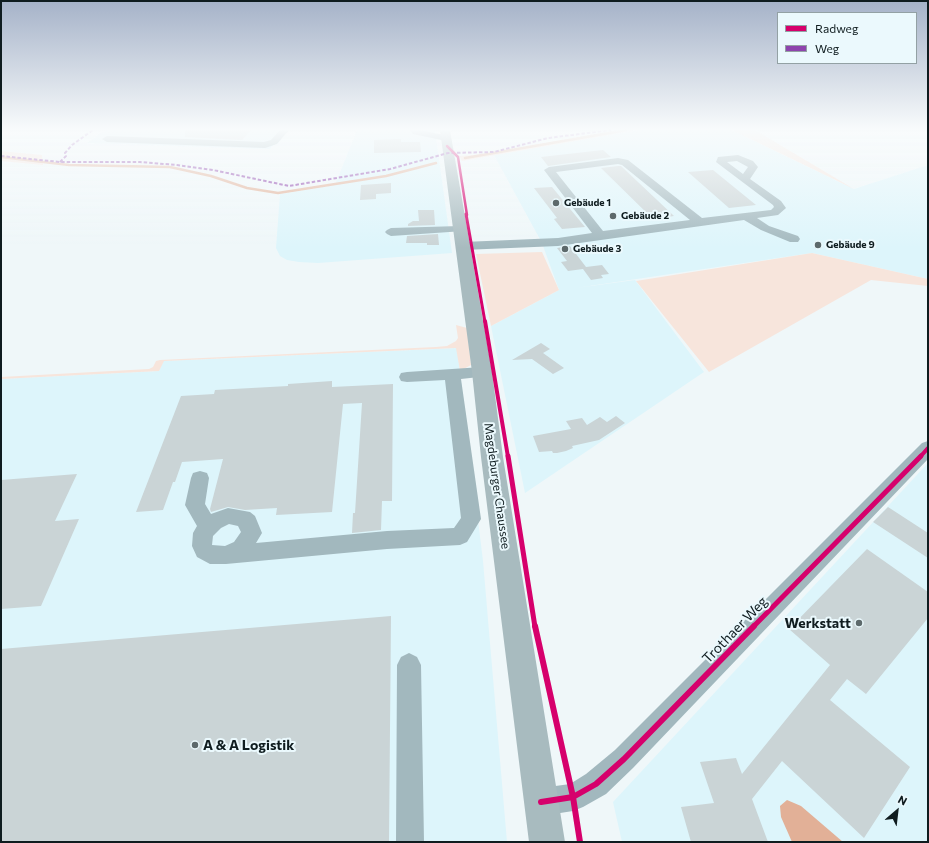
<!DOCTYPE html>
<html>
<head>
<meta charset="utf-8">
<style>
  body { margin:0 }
  #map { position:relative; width:929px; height:843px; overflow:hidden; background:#eff7f9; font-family:Commissioner,sans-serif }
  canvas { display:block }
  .frame { position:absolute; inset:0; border:2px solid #0f1c1f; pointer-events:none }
  .legend { position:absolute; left:777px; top:12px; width:140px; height:52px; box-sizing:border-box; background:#ebf9fd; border:1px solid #93a1a4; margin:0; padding:5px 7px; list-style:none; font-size:12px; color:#0f1c1f }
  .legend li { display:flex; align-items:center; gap:8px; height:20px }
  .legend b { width:20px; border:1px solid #93a1a4 }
  .north { position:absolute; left:877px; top:791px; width:40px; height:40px; -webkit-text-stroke:3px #ebf9fd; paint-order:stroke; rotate:28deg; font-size:11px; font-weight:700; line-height:16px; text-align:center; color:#0f1c1f }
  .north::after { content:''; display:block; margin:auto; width:14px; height:18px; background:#0f1c1f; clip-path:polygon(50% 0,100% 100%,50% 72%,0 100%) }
</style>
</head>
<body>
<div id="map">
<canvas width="929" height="843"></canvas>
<div class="frame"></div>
<ul class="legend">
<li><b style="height:5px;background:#d6006c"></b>Radweg</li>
<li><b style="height:5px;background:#8e44ad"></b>Weg</li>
</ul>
<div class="north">N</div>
</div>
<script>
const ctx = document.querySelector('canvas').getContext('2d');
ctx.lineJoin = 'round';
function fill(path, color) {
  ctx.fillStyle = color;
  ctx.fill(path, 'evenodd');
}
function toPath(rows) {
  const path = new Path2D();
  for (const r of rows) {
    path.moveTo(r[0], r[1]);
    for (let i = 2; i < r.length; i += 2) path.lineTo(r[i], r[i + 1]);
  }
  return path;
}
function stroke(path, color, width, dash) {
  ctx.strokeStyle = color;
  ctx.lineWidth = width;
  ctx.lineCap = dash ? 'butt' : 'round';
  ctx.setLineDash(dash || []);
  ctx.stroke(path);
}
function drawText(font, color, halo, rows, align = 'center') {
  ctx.font = font + ' Commissioner,sans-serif';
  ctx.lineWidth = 4;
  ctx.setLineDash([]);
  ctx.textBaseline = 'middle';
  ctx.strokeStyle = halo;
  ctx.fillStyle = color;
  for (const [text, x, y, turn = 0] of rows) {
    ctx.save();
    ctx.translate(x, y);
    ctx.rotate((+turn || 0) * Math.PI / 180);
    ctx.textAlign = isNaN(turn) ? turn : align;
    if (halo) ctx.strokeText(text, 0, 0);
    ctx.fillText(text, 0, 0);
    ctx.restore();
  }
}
const built = toPath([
  [105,130,287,130,270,149,87,143],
  [357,130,435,130,452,253,318,263,299,262,287,260,280,256,276,248,280,194,335,185],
  [638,130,732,130,854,189,928,165,928,279,812,253,576,288,635,280,704,372,525,493,491,326,559,290,542,243,494,155],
  [457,348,483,561,507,842,1,842,1,379,159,371,163,361],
  [928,463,928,842,622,842,613,802]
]);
const green = toPath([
  [617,130,638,130,462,161,459,156,488,154],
  [732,130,755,130,854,189],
  [1,151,42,155,43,165,1,161],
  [542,252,559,290,491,326,476,254],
  [812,253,928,279,928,286,871,280,709,372,636,281],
  [456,325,467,328,471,365,460,371,456,348,164,361,159,371,1,379,1,377,149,369,153,367,156,361,160,360,436,347,447,346,456,341,458,338]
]);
const water = toPath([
  [787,800,801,806,843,842,792,842,781,817,780,806]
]);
const stream = toPath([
  [1,157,69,165,170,167,211,176,247,188,278,193,386,176,436,163],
  [465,158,626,130]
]);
const building = toPath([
  [185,130,251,130,242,140,185,137],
  [401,139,401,142,420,142,421,152,374,153,374,140],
  [603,150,611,157,548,166,541,157],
  [618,166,621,166,674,216,653,219,601,168],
  [713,170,756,205,729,208,688,172],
  [391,183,391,193,376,194,376,199,360,200,361,185],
  [552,187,585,227,562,229,554,219,557,218,534,188],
  [418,210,434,210,435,225,408,226,408,224,413,221,419,221],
  [438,234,439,245,427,245,427,243,406,243,407,236],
  [570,246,586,267,602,265,609,274,601,275,603,278,591,280,583,269,568,271,561,262,567,261,557,248],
  [541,343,550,349,543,353,564,368,553,374,532,359,512,360],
  [332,381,332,387,393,384,392,501,382,501,381,530,352,533,353,513,355,513,362,403,343,404,332,512,276,515,277,508,245,510,228,507,211,512,210,509,223,459,182,462,175,482,173,482,163,510,136,512,181,396,214,394,215,390,288,386,288,384],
  [616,416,625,423,599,440,572,446,573,448,566,451,557,453,553,453,552,451,539,452,533,436,571,429,566,421,582,418,587,425,600,417,607,422],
  [77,474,55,521,79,519,41,606,1,609,1,480],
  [888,507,928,533,928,558,873,522],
  [867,549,928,592,928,618,866,694,847,679,830,700,910,767,864,838,782,761,752,799,768,842,691,842,681,807,714,803,700,762,736,758,742,774,830,665,789,629],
  [391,616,389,842,1,842,1,649]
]);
const minor = toPath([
  [280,130,289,130,277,144,265,148,107,142,102,139,107,136,264,142,271,140,280,130],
  [410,130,419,130,449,136,451,138,446,141,413,134,410,130],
  [738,155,753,161,758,167,750,179,781,201,786,208,778,215,757,218,769,226,798,236,800,239,798,242,790,242,761,230,744,220,558,246,463,250,459,249,457,246,459,243,463,242,558,238,592,233,544,170,549,167,618,158,628,160,702,218,771,210,774,207,773,205,716,162,718,157,738,155],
  [737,161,748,167,743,174,727,162,737,161],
  [618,164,622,165,690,220,603,231,556,172,618,164],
  [460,226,464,227,466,229,464,231,391,236,387,234,385,232,387,230,391,228,460,226],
  [482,367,488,368,490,372,488,376,461,379,481,519,467,542,460,545,387,549,226,564,210,564,197,557,192,546,193,533,197,526,185,505,191,478,193,473,200,471,207,473,209,478,205,504,211,514,228,508,250,512,255,516,262,533,256,543,387,531,454,528,461,518,445,380,407,382,401,381,399,377,401,373,407,372,482,367],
  [229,524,238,526,241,532,234,542,225,546,212,545,213,536,221,528,229,524],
  [928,441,928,459,633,768,606,794,583,807,573,811,541,816,531,812,527,802,531,792,541,788,570,784,586,774,615,750,922,443,928,441],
  [409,653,417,657,421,665,424,842,396,842,397,665,401,657,409,653]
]);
const major = toPath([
  [440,130,450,130,492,372,503,457,565,842,529,842,481,457,472,372,440,130]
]);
const quiet = toPath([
  [1,156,60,162,140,162,177,165,213,170,289,186,390,169,448,153,494,152,548,138,611,130],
  [60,162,66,156,65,153,72,145,93,130]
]);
const cyclewayFar4 = toPath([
  [447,146,458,157,467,215]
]);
const cyclewayFar3 = toPath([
  [466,214,485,322]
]);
const cyclewayFar2 = toPath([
  [485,321,508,457],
  [920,457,928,448]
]);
const cyclewayFar1 = toPath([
  [508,456,535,627],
  [753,627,921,456]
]);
const cycleway = toPath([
  [535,626,573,797,580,842],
  [541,802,573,797,596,784,624,759,754,626]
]);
const markers = [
  [556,203,4,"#5d696b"],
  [613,216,4,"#5d696b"],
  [818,245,4,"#5d696b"],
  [565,249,4,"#5d696b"],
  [859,623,4,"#5d696b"],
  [195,745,4,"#5d696b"]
];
const farPoinames = [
  ["Gebäude 1",564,203],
  ["Gebäude 2",621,216],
  ["Gebäude 9",826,245],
  ["Gebäude 3",573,249]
];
const streetNames = [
  ["Magdeburger Chaussee",497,486,82]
];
const nearPoinames = [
  ["Werkstatt",851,623],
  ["A & A Logistik",203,745,"left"]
];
const nearStreetnames = [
  ["Trothaer Weg",735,630,-46]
];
fill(built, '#ddf5fb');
fill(green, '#f7e5dc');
fill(water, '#e2b097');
stroke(stream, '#e2b097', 2.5);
fill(building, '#cad4d6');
fill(minor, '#a2b8be');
fill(major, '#a8bbbf');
stroke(quiet, '#8e44ad', 2, [3.5, 2]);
stroke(cyclewayFar4, '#d6006c', 2.5);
stroke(cyclewayFar3, '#d6006c', 3);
stroke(cyclewayFar2, '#d6006c', 4);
stroke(cyclewayFar1, '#d6006c', 5);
stroke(cycleway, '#d6006c', 6);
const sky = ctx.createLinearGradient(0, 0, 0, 248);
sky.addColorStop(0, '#a5b2c8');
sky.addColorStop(0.52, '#f8fbfc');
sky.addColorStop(1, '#f8fbfc00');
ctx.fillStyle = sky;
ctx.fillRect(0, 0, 929, 248);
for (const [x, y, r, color] of markers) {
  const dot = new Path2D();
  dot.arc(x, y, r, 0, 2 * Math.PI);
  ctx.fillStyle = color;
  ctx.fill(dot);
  stroke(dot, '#ebf9fd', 1.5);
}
drawText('bold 10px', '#0f1c1f', '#ebf9fd', farPoinames, 'left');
drawText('12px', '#0f1c1f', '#ebf9fd', streetNames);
drawText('bold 14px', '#0f1c1f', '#ebf9fd', nearPoinames, 'right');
drawText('14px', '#0f1c1f', '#ebf9fd', nearStreetnames);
</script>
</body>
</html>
